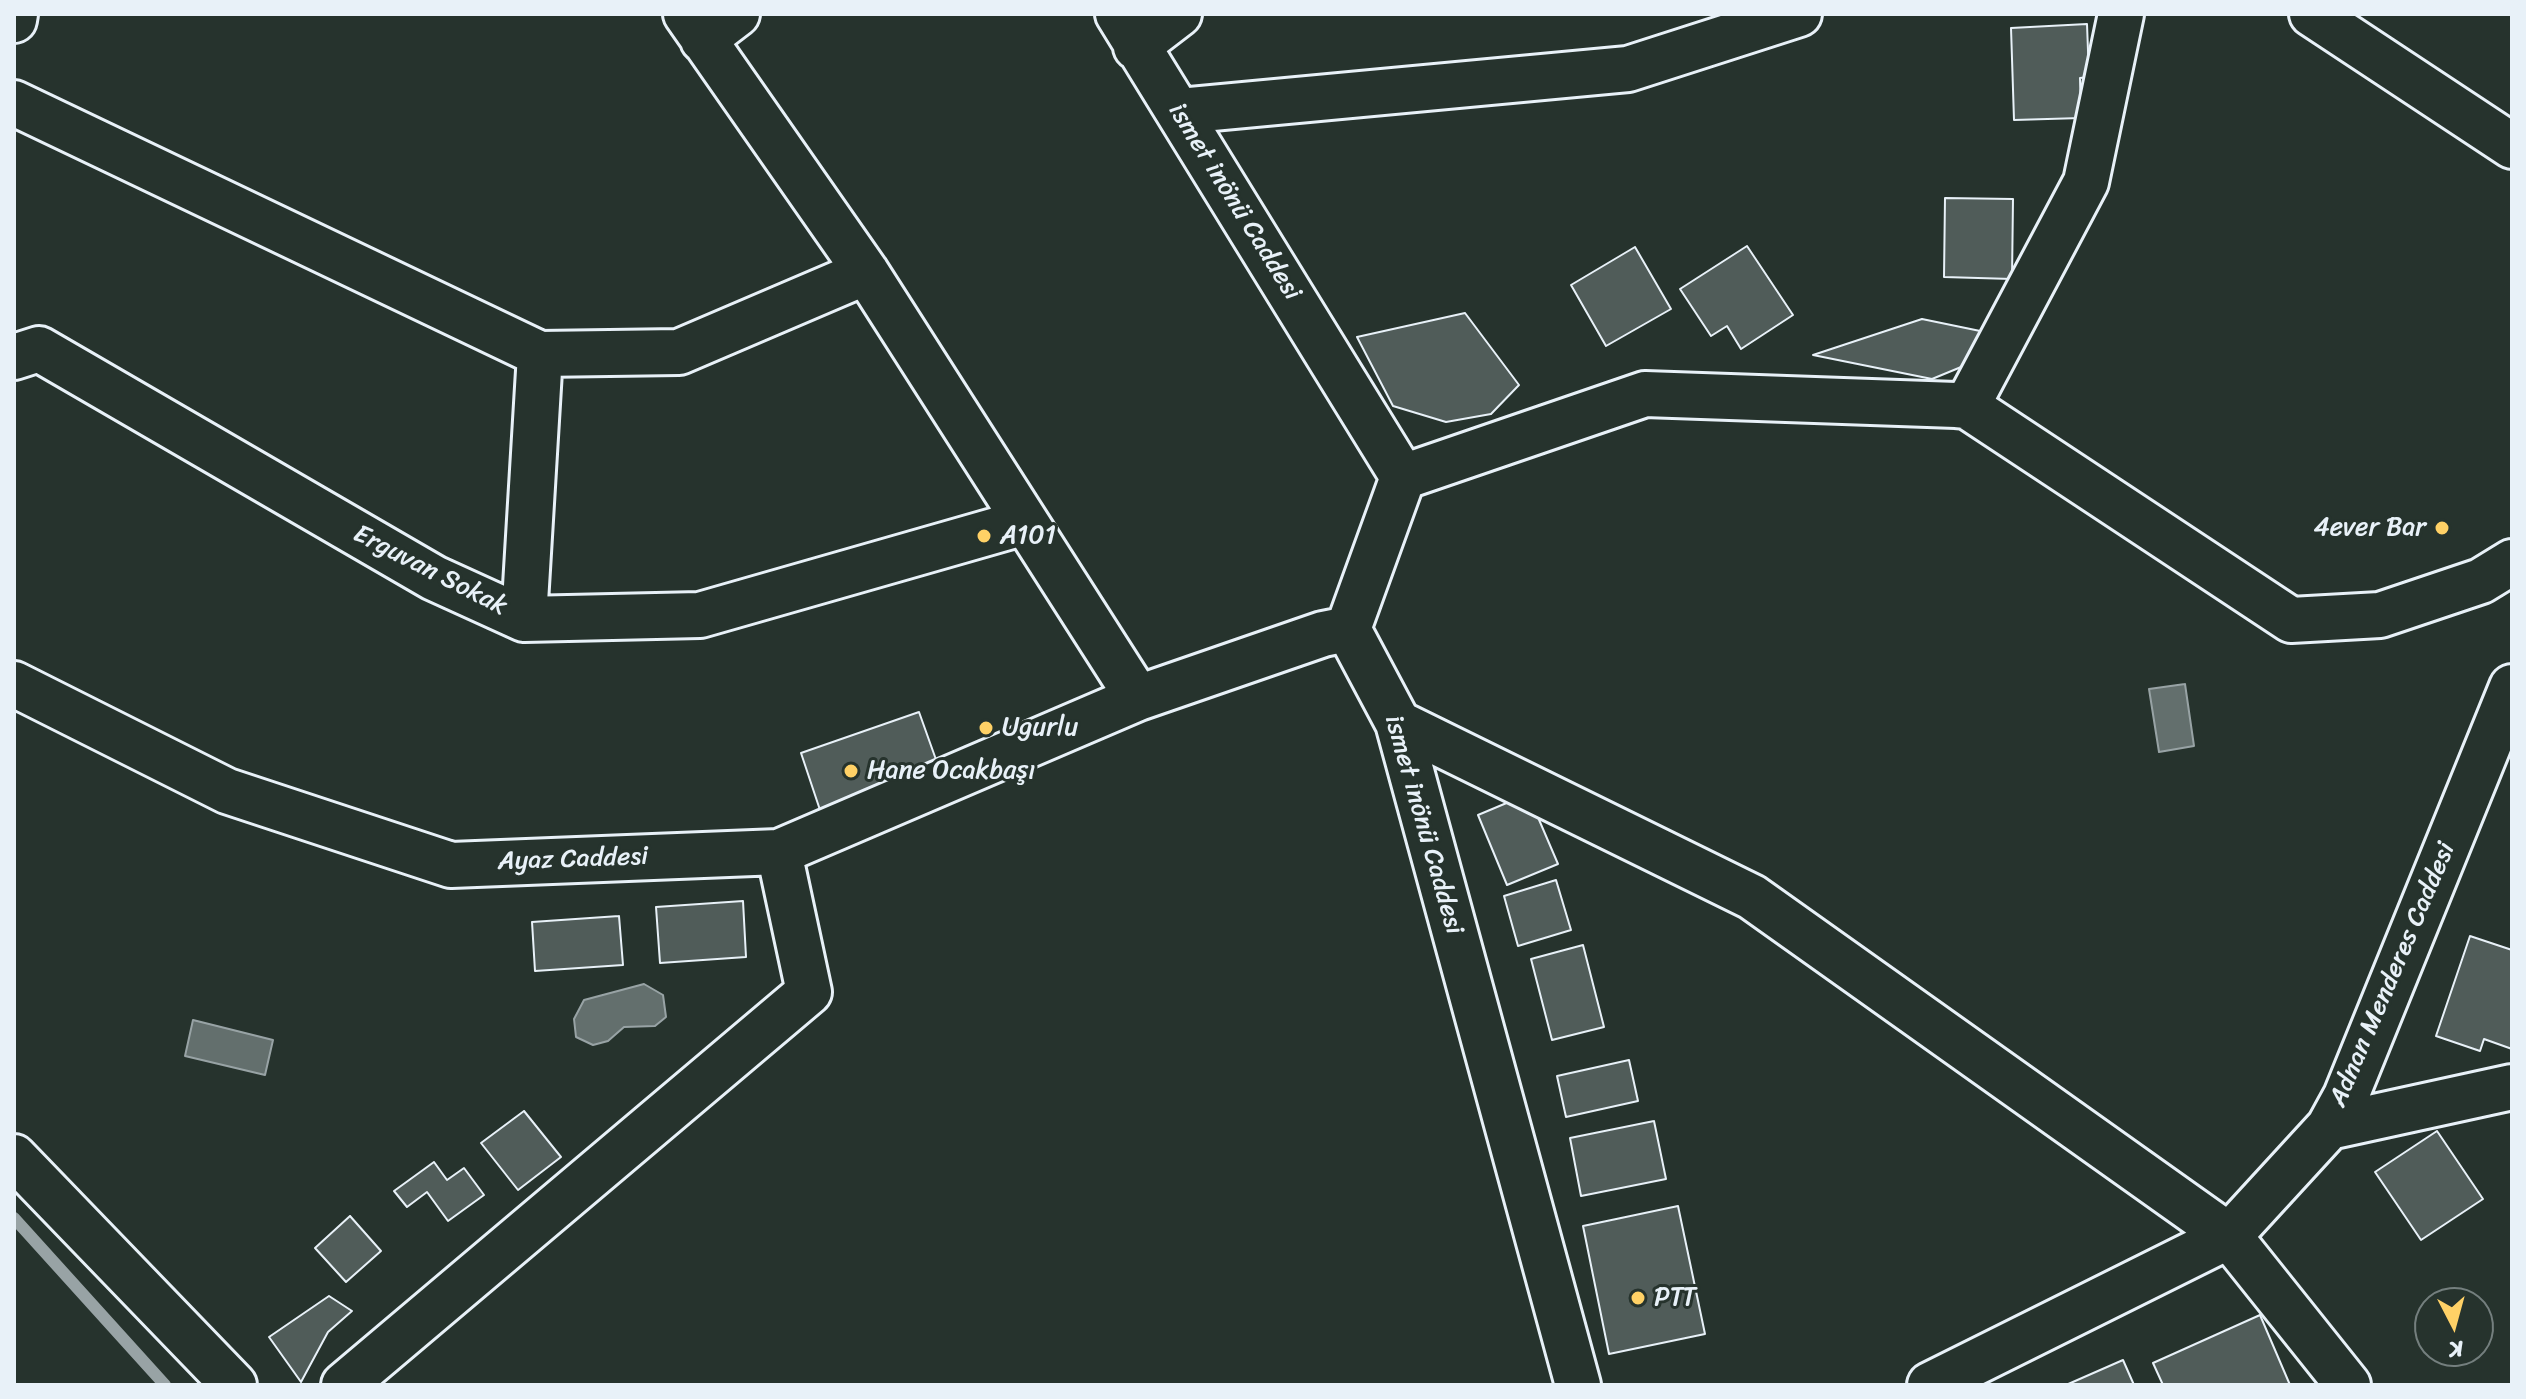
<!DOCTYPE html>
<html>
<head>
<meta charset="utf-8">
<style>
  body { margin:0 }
  #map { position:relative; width:2526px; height:1399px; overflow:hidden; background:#26332d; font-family:Sriracha,sans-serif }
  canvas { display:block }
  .frame { position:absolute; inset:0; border:16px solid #e8f1f8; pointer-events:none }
  .north { position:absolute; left:2414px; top:1287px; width:80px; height:80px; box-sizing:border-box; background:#26332d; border:2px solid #747f7e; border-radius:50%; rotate:174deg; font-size:22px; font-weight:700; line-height:32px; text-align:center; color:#e8f1f8 }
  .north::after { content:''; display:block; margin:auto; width:28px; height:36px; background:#ffd166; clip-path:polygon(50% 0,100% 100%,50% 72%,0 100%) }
</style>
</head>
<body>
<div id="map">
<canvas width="2526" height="1399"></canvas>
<div class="frame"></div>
<div class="north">K</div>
</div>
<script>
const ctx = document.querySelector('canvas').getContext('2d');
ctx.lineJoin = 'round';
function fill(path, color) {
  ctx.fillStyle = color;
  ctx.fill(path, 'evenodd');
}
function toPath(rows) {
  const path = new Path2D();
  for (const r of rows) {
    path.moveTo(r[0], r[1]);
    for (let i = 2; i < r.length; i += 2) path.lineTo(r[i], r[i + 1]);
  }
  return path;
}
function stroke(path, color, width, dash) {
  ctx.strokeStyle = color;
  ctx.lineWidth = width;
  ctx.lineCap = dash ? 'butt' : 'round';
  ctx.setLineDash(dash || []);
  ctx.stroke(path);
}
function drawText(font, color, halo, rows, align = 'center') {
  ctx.font = font + ' Sriracha,sans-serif';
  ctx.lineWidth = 6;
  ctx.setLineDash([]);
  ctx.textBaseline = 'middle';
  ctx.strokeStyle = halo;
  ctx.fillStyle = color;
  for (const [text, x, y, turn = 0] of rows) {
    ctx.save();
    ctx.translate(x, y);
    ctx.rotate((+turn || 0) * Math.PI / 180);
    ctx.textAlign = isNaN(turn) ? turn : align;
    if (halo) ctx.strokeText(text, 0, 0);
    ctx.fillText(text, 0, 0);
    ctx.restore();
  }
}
const water = toPath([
  [2185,684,2194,746,2159,752,2149,689,2185,684],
  [644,984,663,995,666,1017,655,1026,624,1027,608,1041,593,1045,576,1037,574,1019,584,1000,644,984],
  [193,1020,273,1040,265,1075,185,1056,193,1020]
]);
const stream = toPath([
  [14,1218,165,1385]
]);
const building = toPath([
  [2087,24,2089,77,2080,78,2081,118,2014,120,2011,28,2087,24],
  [1945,198,2013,199,2012,279,1944,277,1945,198],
  [1747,246,1793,315,1741,349,1727,326,1711,336,1680,289,1747,246],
  [1635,247,1671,309,1606,346,1571,285,1635,247],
  [1465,313,1519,385,1491,414,1446,422,1393,406,1357,337,1465,313],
  [1922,319,1985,332,1966,365,1932,379,1813,355,1922,319],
  [919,712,939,768,820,810,801,753,919,712],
  [1528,794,1558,864,1507,885,1478,815,1528,794],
  [1556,880,1571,930,1518,946,1504,896,1556,880],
  [743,901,746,957,660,963,656,907,743,901],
  [619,916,623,965,535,971,532,922,619,916],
  [2470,936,2512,950,2512,1049,2484,1039,2480,1051,2436,1036,2470,936],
  [1583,945,1604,1027,1552,1040,1531,959,1583,945],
  [1629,1060,1638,1101,1566,1117,1557,1076,1629,1060],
  [524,1111,561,1157,518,1190,481,1143,524,1111],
  [1654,1121,1666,1179,1581,1196,1570,1138,1654,1121],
  [2437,1131,2483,1199,2421,1240,2375,1172,2437,1131],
  [434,1162,447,1180,464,1168,484,1195,448,1221,427,1192,407,1207,394,1191,434,1162],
  [1678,1206,1705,1334,1609,1354,1583,1226,1678,1206],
  [350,1216,381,1251,346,1282,315,1248,350,1216],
  [329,1296,352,1311,328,1332,301,1382,269,1337,329,1296],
  [2260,1315,2290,1385,2163,1385,2153,1363,2260,1315],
  [2123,1360,2134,1385,2066,1385,2123,1360]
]);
const minor = toPath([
  [686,14,866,272,1138,698],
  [1118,14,1403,477],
  [2312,14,2512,146],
  [14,20,15,14],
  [703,40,737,14],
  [1136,47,1179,14],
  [14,103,540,354,679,352,866,272],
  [1180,111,1628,69,1799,14],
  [14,357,39,349,434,578,524,619,700,615,1025,522],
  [1967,406,2086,182,2121,14],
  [1403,477,1645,394,1956,405,1967,406,2291,620,2380,615,2481,581,2512,562],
  [1403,477,1348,629,1398,723,1578,1385],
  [524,619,540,354],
  [14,684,227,791,451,865,779,852,1138,698,1323,634,1348,629],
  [1398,723,1752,897,2229,1236,2348,1385],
  [2329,1127,2512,1087],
  [14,1157,234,1385],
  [344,1385,809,992,779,852],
  [1930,1385,2229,1236,2329,1127,2346,1096,2512,687]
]);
const markers = [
  [2442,528,8,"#ffd166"],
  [984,536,8,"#ffd166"],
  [986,728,8,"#ffd166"],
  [851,771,8,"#ffd166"],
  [1638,1298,8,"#ffd166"]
];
const streetNames = [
  ["ismet inönü Caddesi",1234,202,58],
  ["Erguvan Sokak",430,571,27],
  ["ismet inönü Caddesi",1423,825,74],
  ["Ayaz Caddesi",573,860,-2],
  ["Adnan Menderes Caddesi",2393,975,-67]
];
const poiNames = [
  ["4ever Bar",2426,528,"right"],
  ["A101",1000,536],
  ["Ugurlu",1002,728],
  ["Hane Ocakbaşı",867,771],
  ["PTT",1654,1298]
];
fill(water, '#636f6d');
stroke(water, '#98a3a5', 2);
stroke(stream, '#98a3a5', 12);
fill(building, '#505c59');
stroke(building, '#e8f1f8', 2);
stroke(minor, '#e8f1f8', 50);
stroke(minor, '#26332d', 44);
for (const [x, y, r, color] of markers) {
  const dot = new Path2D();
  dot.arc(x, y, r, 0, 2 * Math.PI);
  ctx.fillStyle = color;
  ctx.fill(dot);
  stroke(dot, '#26332d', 3);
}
drawText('26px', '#e8f1f8', '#26332d', streetNames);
drawText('26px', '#e8f1f8', '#26332d', poiNames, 'left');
</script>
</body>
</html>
